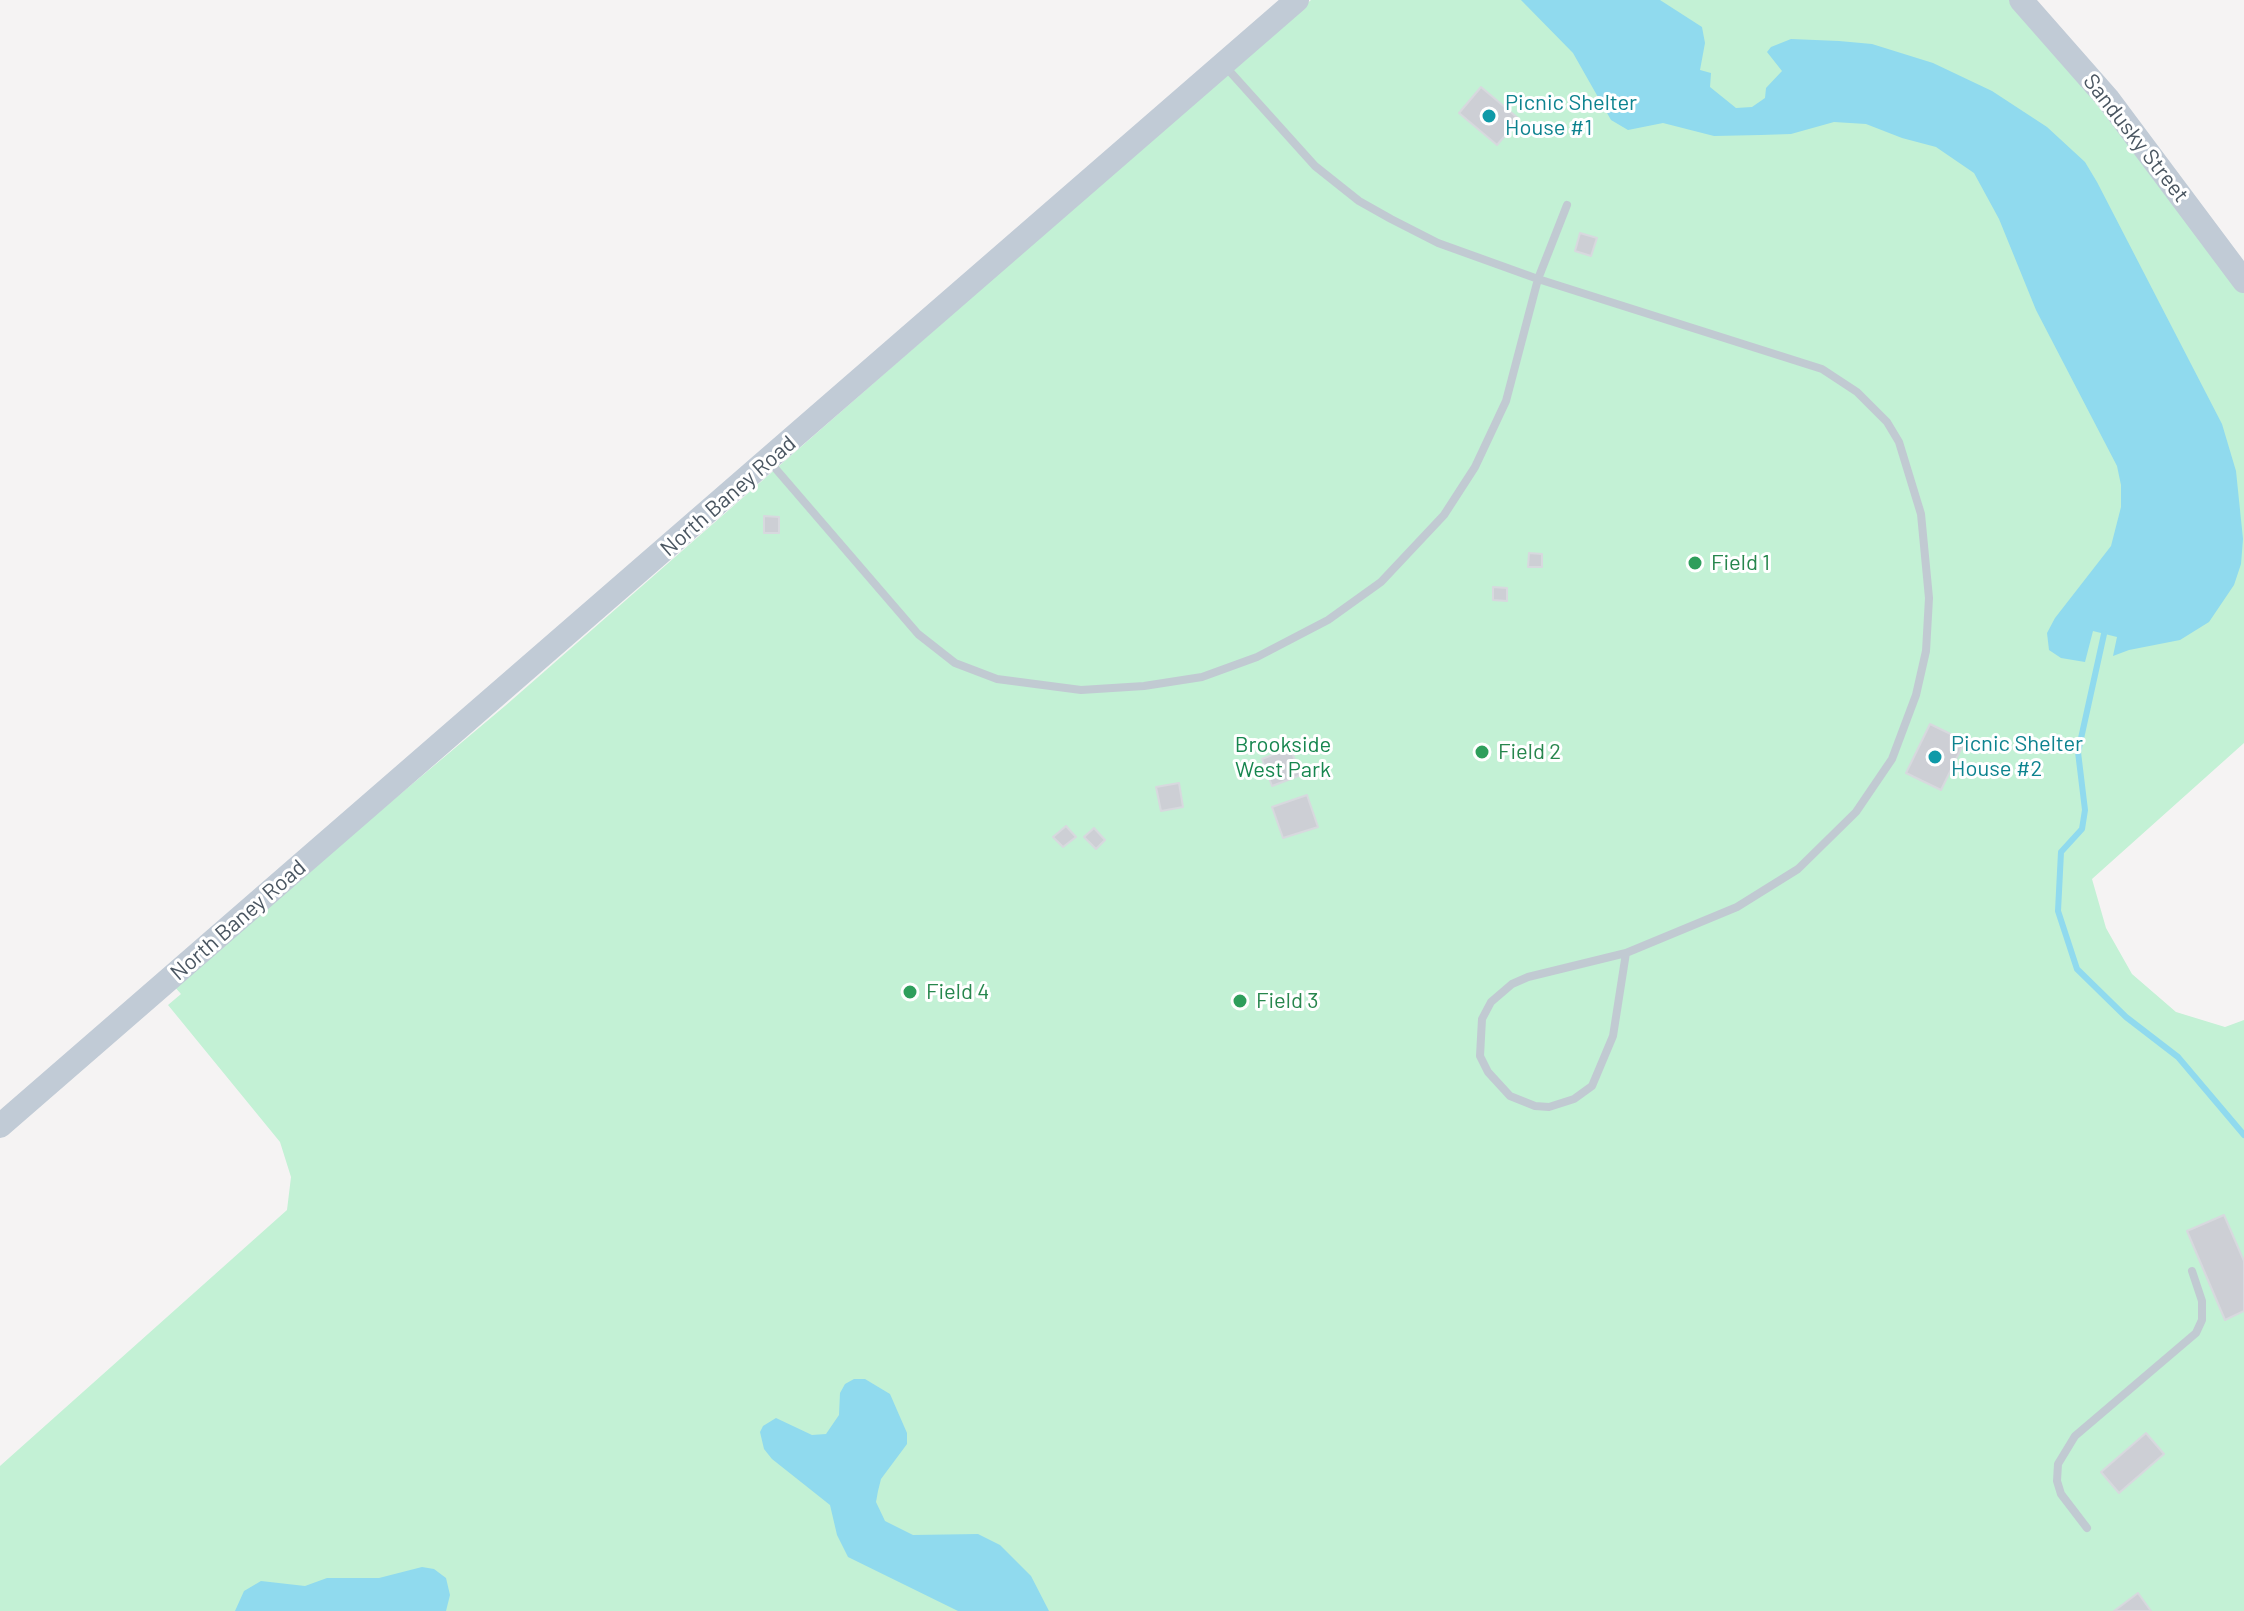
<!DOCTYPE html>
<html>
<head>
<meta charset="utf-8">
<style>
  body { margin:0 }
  canvas { display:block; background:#f5f3f3 }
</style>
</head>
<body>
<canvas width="2244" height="1611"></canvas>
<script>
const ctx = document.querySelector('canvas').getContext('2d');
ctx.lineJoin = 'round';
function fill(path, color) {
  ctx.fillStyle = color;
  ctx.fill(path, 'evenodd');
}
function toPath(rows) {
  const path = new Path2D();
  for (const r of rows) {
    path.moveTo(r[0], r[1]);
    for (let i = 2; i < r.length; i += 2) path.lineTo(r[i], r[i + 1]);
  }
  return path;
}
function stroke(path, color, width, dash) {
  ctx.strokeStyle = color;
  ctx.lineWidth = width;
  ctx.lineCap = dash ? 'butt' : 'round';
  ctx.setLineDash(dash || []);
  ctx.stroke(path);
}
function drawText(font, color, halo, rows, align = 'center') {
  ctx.font = font + ' Barlow,sans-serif';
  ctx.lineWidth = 6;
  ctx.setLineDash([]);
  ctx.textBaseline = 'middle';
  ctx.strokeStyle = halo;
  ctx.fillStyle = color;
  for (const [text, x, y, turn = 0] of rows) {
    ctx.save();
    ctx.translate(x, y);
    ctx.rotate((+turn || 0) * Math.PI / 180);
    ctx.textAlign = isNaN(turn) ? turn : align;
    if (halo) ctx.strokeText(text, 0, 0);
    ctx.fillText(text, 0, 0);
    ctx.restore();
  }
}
const green = toPath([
  [1311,0,2014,0,2244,291,2244,743,2092,879,2106,928,2132,974,2176,1012,2225,1027,2244,1020,2244,1611,0,1611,0,1466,287,1210,291,1177,280,1142,168,1005,181,994,173,985,505,706]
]);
const water = toPath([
  [1521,0,1660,0,1702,27,1705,43,1700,70,1711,73,1710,87,1736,108,1752,107,1765,98,1766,88,1782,71,1767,52,1771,47,1791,39,1839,41,1872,44,1933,63,1992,91,2047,127,2085,162,2097,182,2222,424,2236,471,2243,539,2241,564,2234,585,2209,622,2180,640,2129,650,2113,656,2117,637,2093,631,2085,662,2061,658,2049,650,2047,633,2055,618,2111,546,2121,507,2121,485,2117,466,2036,310,1999,219,1974,173,1936,147,1902,138,1866,124,1834,122,1791,134,1761,135,1714,136,1663,123,1628,130,1611,120,1573,53],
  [854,1379,865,1379,890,1394,907,1433,907,1444,881,1479,878,1491,876,1502,885,1521,913,1535,978,1534,1000,1545,1031,1576,1049,1611,958,1611,848,1557,837,1535,830,1505,772,1459,764,1449,760,1432,763,1426,776,1418,812,1435,826,1434,839,1415,840,1393,845,1384],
  [422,1567,434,1569,446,1578,450,1595,446,1611,235,1611,244,1591,261,1581,305,1586,327,1578,379,1578]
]);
const stream = toPath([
  [2104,634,2078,752,2085,810,2082,829,2061,852,2058,911,2077,969,2126,1017,2178,1057,2244,1135]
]);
const building = toPath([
  [1481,87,1519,119,1497,145,1459,113,1481,87],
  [1580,233,1597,238,1591,256,1575,251,1580,233],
  [764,516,779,517,779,533,764,533,764,516],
  [1529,553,1542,554,1542,567,1528,567,1529,553],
  [1493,587,1507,588,1507,601,1493,600,1493,587],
  [1930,724,1965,741,1941,790,1906,773,1930,724],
  [1290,748,1301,775,1272,786,1262,759,1290,748],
  [1179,783,1183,807,1161,811,1156,787,1179,783],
  [1307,795,1318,827,1283,838,1272,807,1307,795],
  [1066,826,1076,837,1063,847,1053,837,1066,826],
  [1094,828,1105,840,1096,849,1084,837,1094,828],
  [2224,1215,2244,1261,2244,1311,2225,1320,2187,1231,2224,1215],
  [2146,1433,2164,1454,2119,1493,2101,1472,2146,1433],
  [2138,1593,2151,1611,2114,1611,2138,1593]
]);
const lane = toPath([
  [1224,65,1315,166,1359,201,1391,219,1438,243,1538,279,1822,369,1857,392,1887,422,1899,442,1921,514,1929,598,1926,651,1916,695,1892,759,1856,812,1798,869,1737,907,1626,953],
  [769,461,918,634,955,663,997,679,1081,690,1144,686,1202,677,1257,657,1328,620,1381,582,1444,515,1475,467,1506,401,1538,279,1567,205],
  [1626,953,1613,1036,1592,1086,1574,1099,1549,1107,1535,1106,1510,1096,1488,1072,1480,1056,1482,1019,1491,1002,1512,984,1528,977,1626,953],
  [2087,1528,2061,1494,2057,1481,2058,1464,2075,1436,2196,1333,2202,1320,2202,1301,2192,1271]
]);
const secondary = toPath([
  [2021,0,2108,99,2244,281],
  [0,1126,1297,0]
]);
const markers = [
  [1489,116,8,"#0f9aa8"],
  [1695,563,8,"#2e9e5b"],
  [1482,752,8,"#2e9e5b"],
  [1935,757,8,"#0f9aa8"],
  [910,992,8,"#2e9e5b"],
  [1240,1001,8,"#2e9e5b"]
];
const cultureNames = [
  ["Picnic Shelter",1505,103],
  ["House #1",1505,128],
  ["Picnic Shelter",1951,744],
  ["House #2",1951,769]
];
const streetNames = [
  ["Sandusky Street",2136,138,52],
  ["North Baney Road",728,496,-41],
  ["North Baney Road",238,920,-41]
];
const leisureNames = [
  ["Field 1",1711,563],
  ["Field 2",1498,752],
  ["Field 4",926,992],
  ["Field 3",1256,1001]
];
const parkNames = [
  ["Brookside",1283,745],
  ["West Park",1283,770]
];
fill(green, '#c3f1d5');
fill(water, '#90daee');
stroke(stream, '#90daee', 6);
fill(building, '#cdcfd5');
stroke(building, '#d7d9de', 2);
stroke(lane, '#c1cad2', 8);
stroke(secondary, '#c1cbd6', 24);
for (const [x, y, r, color] of markers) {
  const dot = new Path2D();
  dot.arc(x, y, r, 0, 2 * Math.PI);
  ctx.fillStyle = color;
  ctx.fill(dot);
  stroke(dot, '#fff', 3);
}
drawText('22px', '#0d838f', '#fff', cultureNames, 'left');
drawText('22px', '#4a5661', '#fff', streetNames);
drawText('22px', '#27864d', '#fff', leisureNames, 'left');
drawText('22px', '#17864f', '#fff', parkNames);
</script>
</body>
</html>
